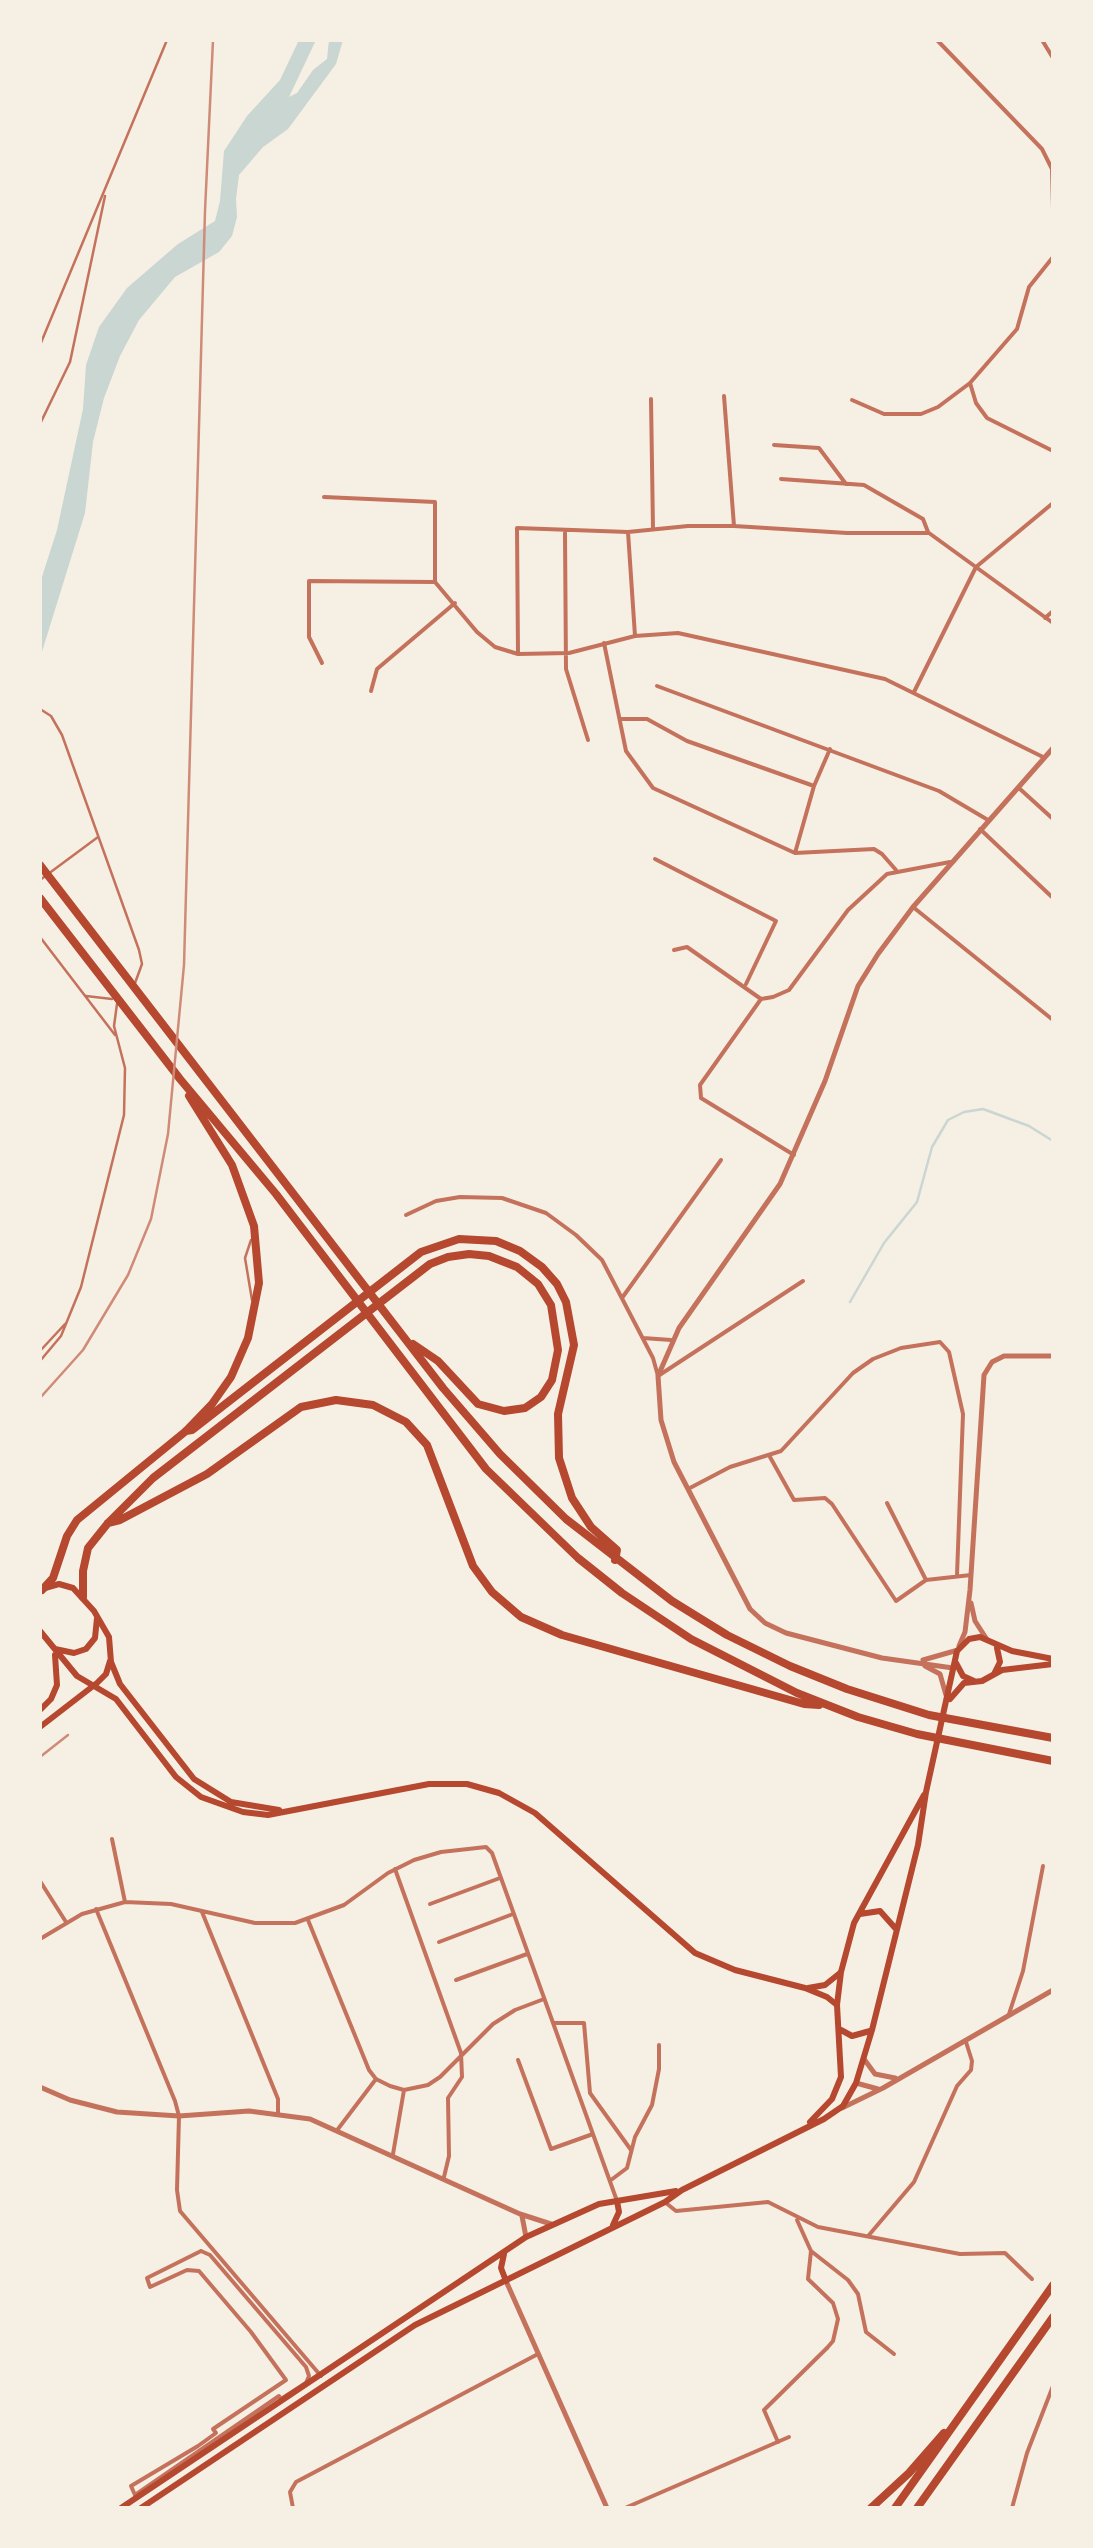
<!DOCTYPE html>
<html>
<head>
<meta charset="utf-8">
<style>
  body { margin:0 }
  #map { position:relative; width:1093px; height:2548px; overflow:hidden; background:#f6efe4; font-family:Jost,sans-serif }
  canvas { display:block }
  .frame { position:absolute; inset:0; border:42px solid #f6efe4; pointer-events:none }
</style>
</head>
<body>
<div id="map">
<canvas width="1093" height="2548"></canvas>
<div class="frame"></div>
</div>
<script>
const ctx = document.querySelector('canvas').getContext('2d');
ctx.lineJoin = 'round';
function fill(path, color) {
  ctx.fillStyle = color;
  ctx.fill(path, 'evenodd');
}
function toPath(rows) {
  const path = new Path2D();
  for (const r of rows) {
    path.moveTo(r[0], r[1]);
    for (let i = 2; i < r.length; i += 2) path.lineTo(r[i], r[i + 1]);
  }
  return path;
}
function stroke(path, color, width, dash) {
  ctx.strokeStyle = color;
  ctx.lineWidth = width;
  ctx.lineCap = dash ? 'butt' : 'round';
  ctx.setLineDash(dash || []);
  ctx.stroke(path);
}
const water = toPath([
  [299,40,316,40,289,97,297,93,313,70,327,59,329,40,343,40,336,64,288,129,263,147,239,175,236,199,237,217,232,236,219,252,175,277,139,320,120,356,104,398,93,442,85,513,40,658,40,583,57,530,83,409,86,365,99,327,127,288,178,244,215,221,220,201,224,151,247,116,280,80]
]);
const stream = toPath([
  [850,1302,884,1243,917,1202,932,1147,948,1120,964,1112,983,1109,1029,1126,1053,1141]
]);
const service = toPath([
  [40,345,167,40],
  [40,424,70,362,105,196],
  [40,709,51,716,62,735,139,950,142,964,135,983],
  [40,880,98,837],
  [40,937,115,1035],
  [86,996,112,999],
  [251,1240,245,1258,252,1300],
  [40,1351,65,1324],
  [40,1361,61,1336,81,1287,124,1115,125,1068,114,1026,117,1004]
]);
const pedestrian = toPath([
  [201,2251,210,2255,306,2367,309,2376,306,2383,281,2399,279,2396,135,2495,131,2486,198,2446,216,2433,213,2429,286,2380,251,2332,199,2271,187,2270,150,2287,147,2278,201,2251],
  [778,2442,764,2410,827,2348]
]);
const minor = toPath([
  [937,40,1042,149,1052,169,1053,209],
  [1042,40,1053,58],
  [970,383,976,403,987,418,1053,451],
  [724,396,734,526],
  [651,399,653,529],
  [852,400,884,414,921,414,938,407,970,383,1017,329,1029,287,1053,257],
  [774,445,819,448,846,484],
  [781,479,864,485,923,519,928,532],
  [324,497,435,502,435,582,477,632,495,647,518,654,569,653,635,636,678,633,885,679,1043,757],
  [628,532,635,636],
  [565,533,566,669,588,740],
  [1045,618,1053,611],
  [604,643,626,751,653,788,795,853,874,849,882,854,896,870],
  [518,654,517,528,628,532,688,526,734,526,847,533,929,533,1053,623],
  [322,663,309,637,309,581,434,582],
  [657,686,939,791,988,820],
  [371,691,377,669,455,603],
  [914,692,976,567,1053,503],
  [620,719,647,719,687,741,814,786],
  [1020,789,1053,819],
  [980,829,1053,898],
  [795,853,814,786,830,749],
  [655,859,776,921,746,984],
  [913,907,1053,1020],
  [674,950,687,947,761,999,773,997,789,990,848,910,887,874,950,862],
  [761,999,700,1085,701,1098,794,1155],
  [406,1215,436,1201,460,1197,502,1198,546,1213,576,1235,602,1260,653,1358,658,1376,803,1281],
  [622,1298,721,1160],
  [643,1338,671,1340],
  [770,1457,794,1500,825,1498,832,1504,896,1601,926,1580,971,1575],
  [688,1489,730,1467,781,1451,853,1373,873,1359,901,1348,940,1342,949,1352,963,1414,957,1575],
  [887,1503,926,1580],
  [112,1839,125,1902],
  [395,1869,461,2053,462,2077,448,2098,449,2156,444,2177],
  [40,1881,66,1922],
  [430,1904,500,1878],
  [96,1909,175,2101,179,2116,177,2190,180,2211,321,2376],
  [202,1912,278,2099,278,2113],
  [308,1920,369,2070,376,2079,390,2086,404,2090,428,2085,440,2077,493,2024,515,2010,544,1999],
  [40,1939,82,1914,125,1902,171,1904,255,1923,295,1923,344,1905,388,1873,414,1860,441,1852,486,1847,492,1853,617,2201],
  [439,1942,513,1914],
  [456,1980,527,1954],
  [1009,2014,1023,1971,1043,1866],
  [553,2023,584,2023,590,2093,631,2150],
  [518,2060,551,2149,593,2134],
  [338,2129,376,2079],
  [393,2154,404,2090],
  [611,2180,627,2168,635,2137,652,2105,659,2069,659,2045],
  [666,2203,676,2211,768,2202,818,2227,960,2254,1005,2253,1032,2279],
  [797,2220,811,2251,848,2280,858,2294,866,2332,894,2354],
  [869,2235,914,2182,957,2086,971,2070,972,2061,966,2042],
  [811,2251,808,2279,833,2303,838,2319,833,2341,827,2348],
  [293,2508,290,2492,296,2482,538,2354],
  [625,2508,789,2437],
  [1012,2508,1027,2453,1053,2386]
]);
const tertiary = toPath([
  [971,1603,975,1621,986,1638],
  [959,1646,965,1632,970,1590,984,1375,992,1362,1004,1356,1053,1356],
  [923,1660,958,1650],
  [925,1666,940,1674,946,1695],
  [953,1668,882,1658,786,1633,765,1623,750,1609,674,1462,661,1420,658,1376,679,1328,780,1184,825,1081,858,986,878,954,913,907,1053,748],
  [864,2059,875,2074,895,2078],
  [856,2083,878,2089],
  [40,2087,70,2100,117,2112,179,2116,249,2111,310,2119,520,2214,551,2224],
  [842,2108,883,2088,1053,1990],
  [522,2216,526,2237],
  [506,2281,607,2508]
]);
const secondary = toPath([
  [45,1588,59,1584,73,1588,94,1611,109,1637,111,1662,120,1684,194,1779,231,1802,279,1810],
  [40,1631,77,1676,116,1699,176,1777,201,1797,243,1812,268,1815,429,1784,467,1784,499,1793,535,1813,695,1953,735,1970,805,1988,827,1997,837,2005],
  [55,1649,74,1653,86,1649,95,1638,97,1618],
  [40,1710,51,1699,57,1685,55,1655],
  [40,1727,97,1683,106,1674,110,1661],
  [808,1988,825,1985,840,1973]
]);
const primary = toPath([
  [956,1663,963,1676,974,1681],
  [994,1674,1000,1662,997,1648],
  [950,1699,964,1683,982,1681,1002,1670,1053,1664],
  [860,1914,880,1911,896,1929],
  [841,2030,852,2036,870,2031],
  [810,2122,832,2099,841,2077,837,2005,841,1972,854,1923,924,1795],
  [613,2225,619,2212,617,2201],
  [504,2254,501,2268,506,2281],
  [121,2508,526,2237,599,2204,676,2191],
  [141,2508,415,2325,665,2202,682,2190,824,2119,843,2106,856,2083,872,2030,918,1845,926,1792,957,1651,969,1639,980,1637,1012,1651,1053,1659]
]);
const trunk = toPath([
  [871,2508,909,2473,944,2433],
  [895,2508,1053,2285],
  [917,2508,1053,2317]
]);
const motorway = toPath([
  [40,865,443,1388,500,1454,566,1519,672,1601,727,1635,790,1666,847,1689,929,1715,1053,1738],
  [40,898,180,1079,276,1194,486,1469,578,1558,622,1593,691,1639,797,1693,858,1717,917,1734,1053,1761],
  [186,1431,192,1430,421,1252,459,1239,496,1241,520,1251,542,1267,557,1284,566,1302,574,1345,558,1414,559,1458,572,1498,591,1527,617,1550,615,1560],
  [108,1523,120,1520,207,1474,301,1407,336,1400,373,1405,406,1422,427,1445,473,1566,492,1592,521,1617,562,1635,804,1704,819,1705],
  [42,1590,53,1578,67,1536,77,1520,186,1431,212,1404,231,1377,248,1338,259,1283,254,1226,232,1165,189,1096],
  [83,1597,83,1571,88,1548,108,1523,153,1478,430,1264,448,1257,469,1254,489,1256,517,1267,538,1284,551,1305,558,1350,552,1380,541,1397,525,1408,504,1411,478,1404,438,1361,413,1344]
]);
const tram = toPath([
  [40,1757,68,1735]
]);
const rail = toPath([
  [40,1398,83,1350,128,1275,151,1219,168,1134,184,965,205,211,213,40]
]);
fill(water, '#c9d6d2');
stroke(stream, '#c9d6d2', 2.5);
stroke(service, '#c5725c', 2.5);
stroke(pedestrian, '#c5725c', 4);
stroke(minor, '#c5725c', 4);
stroke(tertiary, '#c5725c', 5);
stroke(secondary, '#b5482f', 6);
stroke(primary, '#b5482f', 6);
stroke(trunk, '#b5482f', 8);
stroke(motorway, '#b5482f', 8);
stroke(tram, '#cf8b77', 2.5);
stroke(rail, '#cf8b77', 2.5);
</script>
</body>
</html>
